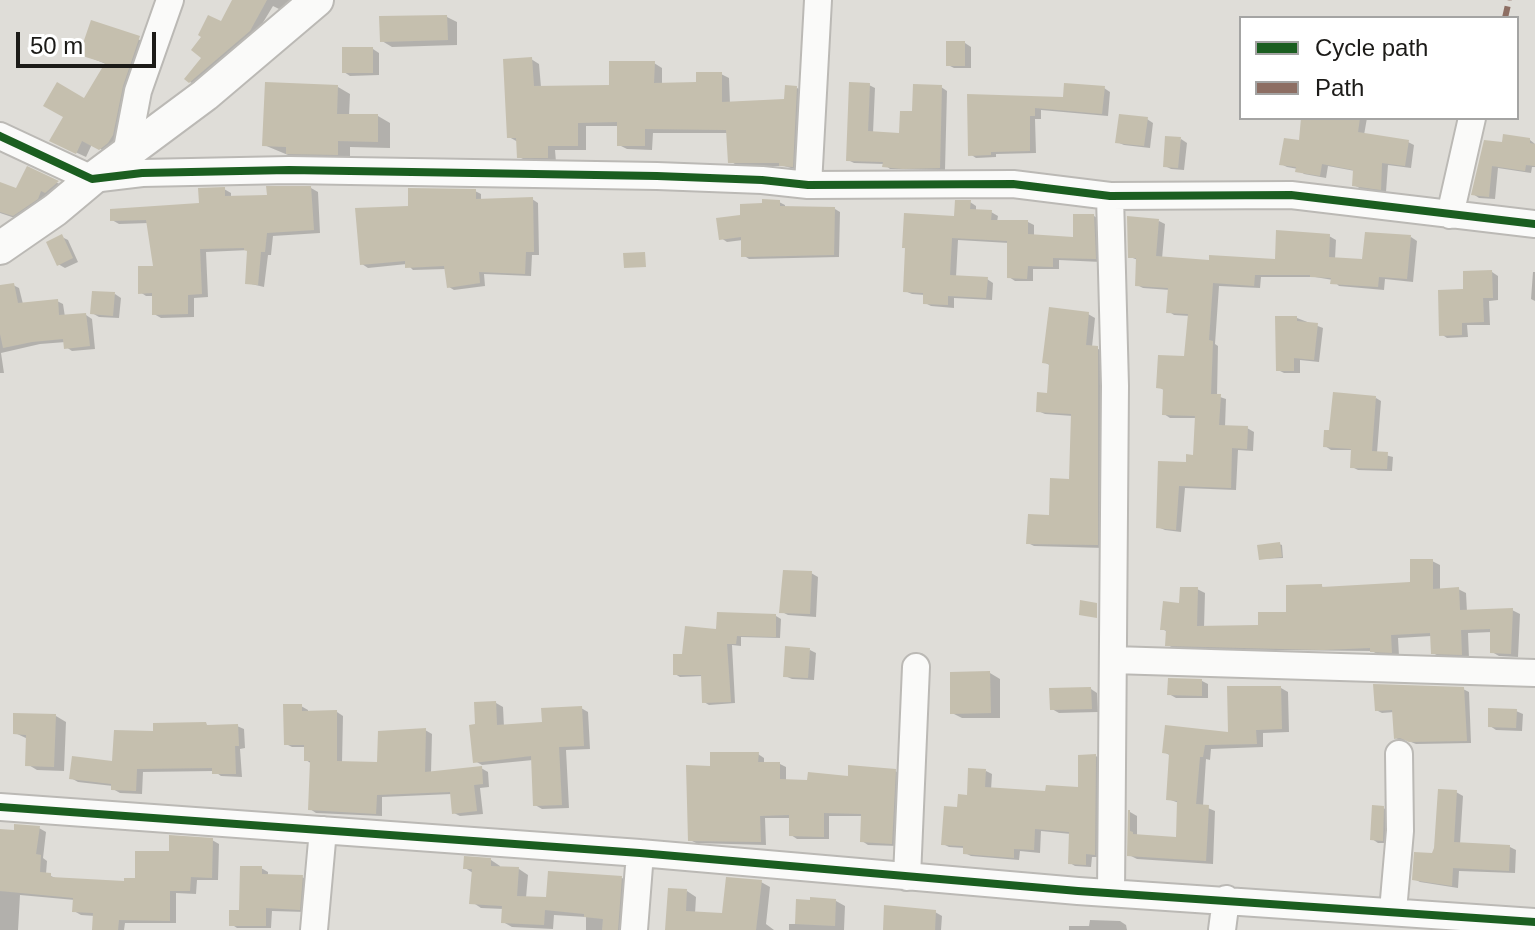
<!DOCTYPE html>
<html>
<head>
<meta charset="utf-8">
<style>
  body { margin:0 }
  #map { position:relative; width:1535px; height:930px; overflow:hidden; background:#dfddd8; font-family:Helvetica,sans-serif }
  canvas { display:block }
  .legend { position:absolute; left:1239px; top:16px; width:280px; height:104px; box-sizing:border-box; background:#fff; border:2px solid #a4a4a3; margin:0; padding:10px 14px; list-style:none; font-size:24px; color:#1c1b18 }
  .legend li { display:flex; align-items:center; gap:16px; height:40px }
  .legend b { width:40px; border:2px solid #a4a4a3 }
  .scale { position:absolute; left:16px; top:32px; width:140px; height:36px; box-sizing:border-box; border:4px solid #1c1b18; border-top:0; padding-left:10px; font-size:24px; line-height:28px; white-space:nowrap; color:#1c1b18; -webkit-text-stroke:6px #fff; paint-order:stroke }
</style>
</head>
<body>
<div id="map">
<canvas width="1535" height="930"></canvas>
<ul class="legend">
<li><b style="height:10px;background:#1b5e20"></b>Cycle path</li>
<li><b style="height:10px;background:#8d6e63"></b>Path</li>
</ul>
<div class="scale">50 m</div>
</div>
<script>
const ctx = document.querySelector('canvas').getContext('2d');
ctx.lineJoin = 'round';
function fill(path, color) {
  ctx.fillStyle = color;
  ctx.fill(path, 'evenodd');
}
function toPath(rows) {
  const path = new Path2D();
  for (const r of rows) {
    path.moveTo(r[0], r[1]);
    for (let i = 2; i < r.length; i += 2) path.lineTo(r[i], r[i + 1]);
  }
  return path;
}
function stroke(path, color, width, dash) {
  ctx.strokeStyle = color;
  ctx.lineWidth = width;
  ctx.lineCap = dash ? 'butt' : 'round';
  ctx.setLineDash(dash || []);
  ctx.stroke(path);
}
const shadow = toPath([
  [235,0,296,0,285,12,273,6,253,39,197,86,190,82],
  [447,17,457,22,457,45,392,47,382,41],
  [92,22,148,43,122,140,109,154,92,144,86,157,60,145,106,64,81,54],
  [965,43,971,47,971,68,954,68,948,65],
  [373,49,379,53,379,75,350,76,344,72],
  [531,59,539,64,541,87,611,87,654,63,662,68,662,85,698,84,721,74,729,78,730,104,786,101,797,88,805,92,801,171,784,166,738,166,730,161,728,133,653,133,652,150,627,149,619,145,619,126,586,126,586,150,555,150,556,162,527,161,519,157,518,142,509,137],
  [869,85,875,88,873,133,900,136,914,113,941,87,947,91,945,170,890,169,884,164,854,163,848,160],
  [338,87,350,94,349,116,378,116,390,123,390,148,350,147,350,161,300,160,264,145],
  [1104,88,1110,92,1108,116,1041,110,1041,119,1035,119,1036,153,996,154,996,157,976,158,970,154,969,96,1065,99],
  [1303,118,1367,118,1364,135,1408,142,1414,145,1411,168,1388,165,1386,192,1361,189,1354,185,1355,171,1328,166,1326,178,1304,174,1298,169,1287,167,1281,164,1301,143],
  [1147,119,1153,123,1150,148,1124,145,1117,142],
  [1181,139,1187,143,1184,170,1171,169,1165,166],
  [1530,140,1535,144,1535,167,1532,167,1531,173,1498,168,1495,199,1479,198,1473,194,1503,145],
  [28,169,68,188,24,221,0,213,0,185,17,190],
  [311,188,318,192,320,233,273,236,271,255,268,255,264,287,247,283,249,250,206,252,208,297,194,298,194,317,161,318,154,314,154,296,146,296,140,292,156,268,149,223,119,224,112,220,201,205,224,189,231,193,231,198,248,198],
  [475,191,481,194,481,200,532,199,538,203,539,255,532,255,531,276,484,274,485,286,454,290,449,287,446,269,413,270,407,264,368,268,362,264,410,208],
  [779,202,785,205,785,208,835,209,840,212,839,257,749,259,743,255,743,240,727,242,721,238,742,217],
  [970,202,976,206,976,211,991,212,998,216,997,222,1028,222,1034,225,1034,236,1074,239,1094,216,1100,220,1101,262,1059,260,1059,269,1033,269,1033,281,1015,281,1009,277,1009,243,958,240,956,277,987,279,993,283,992,300,954,298,954,308,931,306,925,303,925,295,912,294,905,291],
  [1159,221,1165,224,1162,259,1211,262,1277,261,1329,236,1336,240,1335,259,1364,261,1411,237,1417,241,1413,282,1385,279,1384,290,1339,286,1333,280,1315,277,1261,277,1260,288,1219,286,1215,344,1218,346,1217,396,1226,399,1225,427,1247,428,1254,432,1253,451,1238,450,1236,490,1185,488,1181,532,1165,530,1158,527,1188,464,1195,457,1197,418,1170,418,1164,414,1165,391,1159,387,1186,358,1190,316,1174,315,1168,311,1170,290,1143,288,1137,285,1138,260,1130,257],
  [62,237,68,240,78,262,65,268,58,264],
  [1492,272,1498,276,1498,300,1489,301,1490,325,1467,325,1468,337,1447,338,1441,334,1465,291],
  [1533,272,1535,272,1535,301,1531,299],
  [13,285,19,288,23,304,57,301,63,304,65,317,86,315,92,319,95,349,72,351,66,347,66,342,40,344,1,353,4,373,0,373,0,288],
  [115,294,121,298,119,318,99,317,92,313],
  [1088,314,1095,318,1092,347,1104,351,1104,548,1034,546,1028,543,1051,517,1071,481,1073,416,1045,414,1038,411,1049,395,1051,366,1044,362],
  [1297,318,1323,328,1319,362,1300,360,1300,373,1284,373,1278,370],
  [1376,398,1381,401,1377,453,1393,457,1392,471,1358,470,1352,467,1353,450,1331,450,1325,446],
  [1279,544,1282,545,1283,558,1261,559],
  [1432,561,1440,565,1440,590,1458,589,1466,593,1467,612,1512,610,1520,614,1518,657,1499,656,1492,652,1492,632,1468,633,1469,658,1440,657,1433,653,1432,636,1398,638,1399,656,1379,655,1372,651,1174,649,1167,644,1168,632,1162,629,1197,589,1205,593,1204,628,1260,627,1288,614,1321,586,1325,588,1412,584],
  [811,573,818,577,816,617,788,615,782,612],
  [776,616,781,619,780,638,741,637,741,646,732,645,735,703,709,705,704,702,703,676,680,677,675,674,684,656,717,631],
  [810,650,816,653,814,680,792,679,785,676],
  [990,673,1000,679,1000,718,962,718,952,713],
  [1202,681,1208,684,1208,698,1176,698,1169,694],
  [1281,688,1288,692,1289,732,1263,733,1263,747,1211,749,1210,760,1206,759,1203,806,1215,811,1213,864,1137,859,1129,855,1130,812,1137,816,1137,836,1177,839,1179,803,1168,799,1171,756,1164,752,1230,734],
  [1091,689,1097,693,1098,712,1059,713,1052,709],
  [1463,689,1469,692,1471,743,1416,744,1406,740,1401,741,1396,738,1394,712,1382,713,1376,710],
  [496,703,503,707,504,727,544,723,581,708,588,712,590,749,566,750,569,808,542,809,535,805,533,760,482,765,475,761,477,726],
  [301,706,308,710,308,713,337,712,343,716,342,763,379,764,425,730,432,734,431,773,481,768,488,772,489,787,480,788,483,814,460,816,454,813,452,794,382,797,382,816,316,813,310,809,312,764,306,760,306,747,292,747,286,744],
  [1516,711,1523,714,1522,731,1496,730,1490,726],
  [56,716,66,722,64,771,37,770,27,764,28,739,15,733],
  [237,726,244,729,245,748,240,749,242,777,221,776,214,771,143,772,142,794,120,793,113,789,113,786,78,782,71,778,114,763,155,733],
  [758,754,764,758,764,764,780,764,786,767,786,781,850,778,895,771,901,774,898,846,868,845,862,841,863,816,829,816,829,839,797,839,791,835,791,818,765,818,766,845,696,843,690,840,712,768],
  [1096,756,1101,760,1101,857,1092,857,1091,867,1075,866,1070,863,1071,834,1041,831,1040,853,1020,851,1019,860,971,856,965,853,965,848,949,847,943,844,959,809,986,771,992,774,991,790,1047,793,1080,789],
  [1456,792,1463,796,1460,844,1510,847,1516,850,1515,873,1459,871,1458,888,1420,882,1414,879,1433,855],
  [1383,808,1390,811,1389,843,1378,843,1372,839],
  [39,828,46,832,43,858,47,861,46,874,58,879,126,883,137,880,171,853,212,840,219,844,218,880,197,880,196,894,176,893,176,923,125,923,124,930,94,930,95,916,81,915,74,911,75,900,20,895,18,930,0,930,0,831,15,833],
  [491,860,500,866,500,869,519,869,528,875,526,898,548,899,622,878,631,883,628,930,586,930,586,917,554,915,553,929,512,927,503,922,504,909,481,908,472,902,473,873,465,868],
  [261,868,268,872,268,876,302,877,309,881,306,912,272,911,271,928,237,928,231,924,241,912],
  [761,882,770,887,766,924,774,930,667,930,687,891,696,897,695,914,724,915],
  [798,901,836,901,845,906,844,930,789,930,789,924,797,924],
  [935,912,942,916,941,930,885,930],
  [1090,920,1120,921,1126,925,1127,930,1069,930,1069,926,1089,926]
]);
const building = toPath([
  [232,0,267,0,250,31,189,83,184,79,201,58,191,50,201,37,198,35,208,15,221,21],
  [447,15,448,40,380,42,379,16],
  [91,20,140,36,123,86,113,135,108,143,99,150,82,141,76,154,49,141,63,117,43,106,57,82,84,98,105,63,79,55],
  [946,41,965,41,965,66,946,66],
  [342,47,373,47,373,73,342,73],
  [532,57,534,86,609,85,609,61,655,61,654,83,696,82,696,72,722,72,722,102,784,99,785,85,797,86,793,167,779,166,779,163,728,163,726,130,645,129,645,146,617,146,617,122,578,123,578,146,548,146,548,158,517,158,516,138,507,138,503,59],
  [265,82,338,85,337,114,378,114,378,142,338,141,338,155,286,154,286,147,262,146],
  [849,82,870,83,868,131,899,133,900,111,912,111,913,84,942,85,940,168,903,169,882,167,883,162,846,161],
  [1064,83,1105,86,1102,114,1035,108,1035,116,1030,116,1030,151,991,152,991,155,968,156,967,94,1063,97],
  [1119,114,1148,117,1144,146,1115,143],
  [1301,118,1360,118,1358,132,1409,140,1405,166,1382,163,1381,190,1352,186,1353,170,1322,164,1320,176,1295,172,1296,167,1279,165,1284,138,1299,140],
  [1503,134,1530,138,1530,143,1535,144,1535,166,1526,165,1525,171,1492,166,1489,197,1471,195,1484,140,1502,142],
  [1165,136,1181,137,1178,168,1163,167],
  [27,166,59,181,45,193,41,191,38,199,13,216,0,212,0,182,16,188],
  [266,186,311,186,314,230,267,233,265,252,261,252,258,285,245,284,247,251,244,250,244,248,200,249,202,294,188,295,188,314,152,315,152,293,138,294,138,266,153,266,146,220,110,221,110,209,199,203,198,188,225,187,225,196,267,195],
  [408,188,476,189,476,199,533,197,534,252,526,252,525,274,479,272,480,283,447,288,444,266,405,268,405,261,360,265,355,208,408,206],
  [762,199,780,200,780,206,835,207,834,255,741,257,741,237,719,240,716,218,740,215,740,204,762,203],
  [955,200,971,200,970,209,992,210,991,220,1028,220,1028,234,1073,237,1073,214,1094,214,1096,259,1053,258,1053,267,1028,266,1027,279,1007,278,1007,241,952,238,950,275,988,277,986,298,948,296,948,305,923,304,923,293,903,292,905,248,902,248,904,213,954,216],
  [1127,216,1159,219,1156,256,1209,260,1209,255,1275,259,1276,230,1330,234,1329,257,1362,259,1365,232,1411,235,1407,279,1379,277,1378,287,1330,284,1331,278,1310,277,1310,275,1255,275,1254,286,1213,283,1209,340,1213,341,1211,394,1221,394,1219,425,1248,426,1247,449,1232,448,1231,488,1179,486,1176,530,1156,528,1158,461,1186,462,1186,454,1193,455,1195,416,1162,415,1163,389,1156,388,1158,355,1184,356,1188,314,1166,313,1168,288,1135,286,1136,258,1128,258],
  [62,234,73,258,57,266,46,242],
  [645,252,646,267,624,268,623,253],
  [1492,270,1493,298,1483,298,1484,322,1462,323,1462,335,1439,336,1438,290,1463,289,1463,271],
  [14,283,18,303,58,299,59,315,86,313,90,346,64,349,63,339,32,342,3,348,0,334,0,285],
  [92,291,115,292,113,316,90,314],
  [1049,307,1089,312,1086,345,1098,346,1098,545,1026,544,1028,514,1049,515,1050,478,1069,479,1071,414,1036,412,1037,392,1047,393,1049,364,1042,363],
  [1275,316,1297,316,1297,321,1318,323,1314,360,1294,358,1294,371,1276,371],
  [1333,392,1376,396,1372,451,1388,452,1387,469,1350,468,1351,449,1323,447,1324,430,1329,430],
  [1280,542,1282,557,1259,560,1257,545],
  [1410,559,1433,559,1433,589,1459,587,1460,610,1513,608,1511,654,1490,653,1490,629,1461,630,1462,655,1431,654,1430,633,1391,635,1392,653,1370,652,1370,648,1323,650,1165,646,1166,630,1160,630,1163,601,1179,603,1180,587,1198,587,1197,626,1258,625,1258,612,1286,612,1286,585,1322,584,1322,587,1410,582],
  [783,570,812,571,810,614,779,613],
  [1080,600,1097,603,1097,618,1079,615],
  [717,612,776,614,776,637,737,636,736,644,727,644,731,702,702,703,701,675,673,675,673,654,682,654,685,626,716,629],
  [785,646,810,648,808,678,783,677],
  [990,671,991,713,950,714,950,672],
  [1168,678,1202,679,1202,696,1167,695],
  [1373,684,1464,687,1467,741,1409,742,1400,738,1394,739,1392,710,1375,711],
  [1227,686,1281,686,1282,729,1256,730,1257,744,1205,745,1203,757,1200,757,1196,804,1209,805,1206,861,1127,856,1128,810,1130,810,1130,831,1133,832,1133,834,1176,837,1177,801,1166,800,1169,754,1162,753,1165,725,1228,732],
  [1091,687,1092,709,1050,710,1049,688],
  [496,701,497,725,542,722,541,708,582,706,584,746,559,747,562,805,533,806,531,756,473,763,469,725,475,724,474,702],
  [283,704,302,704,302,711,337,710,337,761,377,762,378,731,426,728,425,772,482,766,483,784,474,785,477,811,452,814,450,792,377,795,376,814,308,810,310,761,304,761,304,745,284,745],
  [1488,708,1517,709,1516,728,1488,727],
  [13,713,56,714,54,767,25,766,26,735,13,734],
  [206,722,207,725,238,724,239,746,235,746,236,774,212,774,212,768,137,769,136,791,111,790,111,784,69,779,72,756,112,761,114,730,153,731,153,723],
  [710,752,759,752,758,762,780,762,780,779,807,780,808,772,848,776,848,765,896,769,892,844,860,842,861,814,824,813,824,837,789,836,789,815,760,816,761,842,688,841,686,765,710,766],
  [1096,754,1095,855,1086,854,1086,865,1068,864,1069,832,1035,829,1034,850,1014,849,1014,858,963,854,963,846,941,845,944,806,957,807,958,794,967,795,968,768,986,769,985,787,1045,791,1046,785,1078,787,1078,755],
  [1438,789,1457,790,1454,842,1510,845,1509,871,1453,868,1452,886,1412,880,1414,852,1432,853,1434,848],
  [1372,805,1384,806,1383,841,1370,840],
  [14,824,40,826,36,854,41,855,40,872,51,873,51,877,124,881,124,878,135,878,135,851,169,851,169,835,213,838,212,878,191,877,190,891,170,891,170,921,119,920,118,930,92,930,93,913,72,912,73,898,0,891,0,829,14,830],
  [464,856,491,858,491,866,519,867,517,896,546,897,548,871,622,876,618,930,602,930,603,919,584,917,584,914,545,910,544,925,501,923,502,906,469,904,472,869,463,869],
  [240,866,262,866,262,874,303,875,300,910,266,908,266,926,229,926,229,910,239,910],
  [726,877,762,880,756,930,665,930,668,888,687,889,686,911,722,913],
  [810,897,836,899,835,926,795,924,796,899,810,900],
  [884,905,936,910,935,930,883,930]
]);
const minor = toPath([
  [0,136,92,179,142,173,289,170,657,176,762,180,808,185,1013,184,1110,196,1291,195,1535,224],
  [126,154,138,91,170,0],
  [808,185,818,0],
  [1110,196,1115,386,1111,893],
  [1450,215,1472,118],
  [1113,660,1535,673],
  [0,807,640,853,1078,891,1535,922],
  [907,877,916,667],
  [1393,911,1400,831,1399,754],
  [314,930,323,830],
  [634,930,640,853],
  [1222,930,1226,899]
]);
const major = toPath([
  [0,248,55,210,92,179,205,95,317,0]
]);
const quiet = toPath([
  [1505,18,1509,0]
]);
const cycleway = toPath([
  [0,136,92,179,142,173,289,170,657,176,762,180,808,185,1013,184,1110,196,1291,195,1535,224],
  [0,807,640,853,1078,891,1535,922]
]);
fill(shadow, '#0003');
fill(building, '#c5bfae');
stroke(minor, '#bbb9b5', 30);
stroke(major, '#bbb9b5', 36);
stroke(minor, '#fafaf9', 26);
stroke(major, '#fafaf9', 32);
stroke(quiet, '#8d6e63', 6, [12, 6]);
stroke(cycleway, '#1b5e20', 8);
</script>
</body>
</html>
